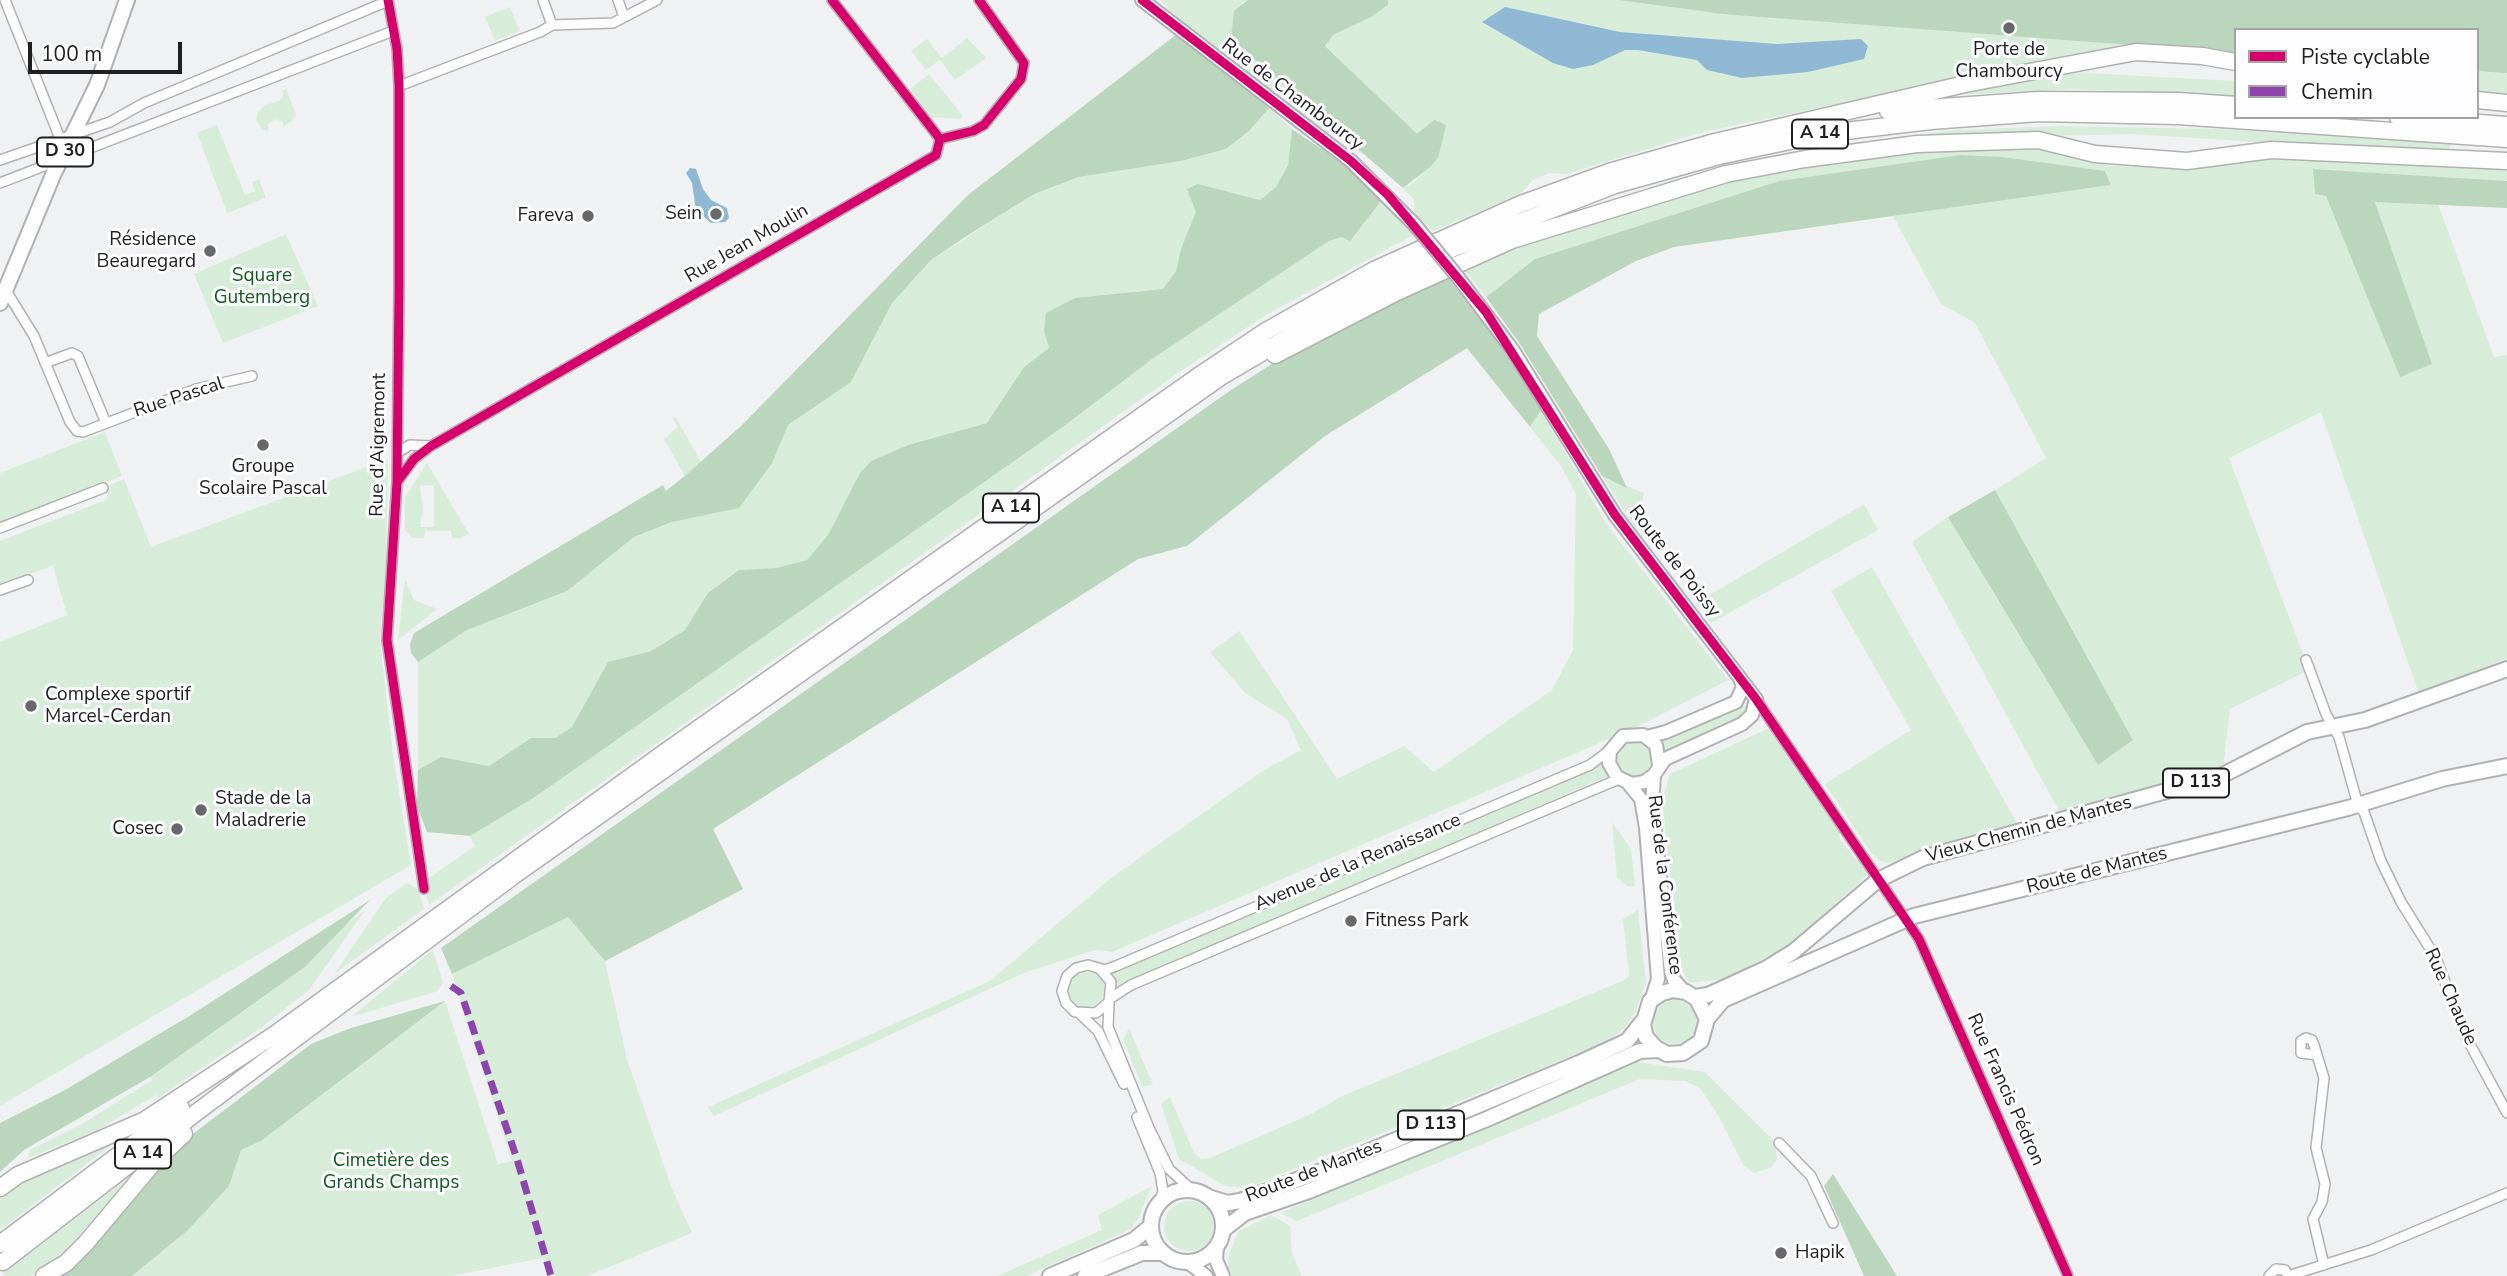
<!DOCTYPE html>
<html>
<head>
<meta charset="utf-8">
<style>
  body { margin:0 }
  #map { position:relative; width:2507px; height:1276px; overflow:hidden; background:#f0f1f3; font-family:"Nunito Sans",sans-serif }
  canvas { display:block }
  .legend { position:absolute; left:2234px; top:28px; width:245px; height:91px; box-sizing:border-box; background:#fdfdff; border:2px solid #a4a4a6; margin:0; padding:9px 12px; list-style:none; font-size:21px; color:#1f1f21 }
  .legend li { display:flex; align-items:center; gap:14px; height:35px }
  .legend b { width:35px; border:2px solid #a4a4a6 }
  .scale { position:absolute; left:28px; top:42px; width:154px; height:32px; box-sizing:border-box; border:4px solid #1f1f21; border-top:0; padding-left:9px; font-size:21px; line-height:24px; white-space:nowrap; color:#1f1f21; -webkit-text-stroke:5px #fdfdff; paint-order:stroke }
</style>
</head>
<body>
<div id="map">
<canvas width="2507" height="1276"></canvas>
<ul class="legend">
<li><b style="height:9px;background:#d6006c"></b>Piste cyclable</li>
<li><b style="height:9px;background:#8e44ad"></b>Chemin</li>
</ul>
<div class="scale">100 m</div>
</div>
<script>
const ctx = document.querySelector('canvas').getContext('2d');
ctx.lineJoin = 'round';
function fill(path, color) {
  ctx.fillStyle = color;
  ctx.fill(path, 'evenodd');
}
function toPath(rows) {
  const path = new Path2D();
  for (const r of rows) {
    if (r.length === 3) {
      path.moveTo(r[0] + r[2], r[1]);
      path.arc(r[0], r[1], r[2], 0, 2 * Math.PI);
      continue;
    }
    path.moveTo(r[0], r[1]);
    for (let i = 2; i < r.length; i += 2) path.lineTo(r[i], r[i + 1]);
  }
  return path;
}
function stroke(path, color, width, dash) {
  ctx.strokeStyle = color;
  ctx.lineWidth = width;
  ctx.lineCap = dash ? 'butt' : 'round';
  ctx.setLineDash(dash || []);
  ctx.stroke(path);
}
function drawText(font, color, halo, rows, align = 'center') {
  ctx.font = font + ' "Nunito Sans",sans-serif';
  ctx.lineWidth = 6;
  ctx.setLineDash([]);
  ctx.textBaseline = 'middle';
  ctx.strokeStyle = halo;
  ctx.fillStyle = color;
  for (const [text, x, y, turn = 0] of rows) {
    ctx.save();
    ctx.translate(x, y);
    ctx.rotate((+turn || 0) * Math.PI / 180);
    ctx.textAlign = isNaN(turn) ? turn : align;
    if (halo) ctx.strokeText(text, 0, 0);
    ctx.fillText(text, 0, 0);
    ctx.restore();
  }
}
const green = toPath([
  [1160,0,1248,0,1242,3,1238,45,1364,155,1301,115,1182,22],
  [1388,0,1825,0,2236,38,2236,58,2170,46,1915,88,1703,132,1566,174,1549,173,1533,180,1520,194,1433,231,1414,213,1414,199,1403,188,1414,182,1438,158,1325,45,1333,35,1371,17,1388,5],
  [510,7,520,31,495,41,485,17],
  [967,38,986,58,955,80,940,60,926,70,911,51,927,39,942,58],
  [2477,61,2507,63,2507,102,2477,100],
  [2047,71,2236,81,2236,96,2071,89,1935,96],
  [929,74,963,116,960,119,931,117,910,89],
  [286,89,296,114,294,119,283,127,283,122,275,119,268,124,268,131,262,129,256,120,258,112,265,105,280,101,283,96,282,91],
  [1269,108,1292,129,1288,165,1276,187,1259,200,1198,184,1197,212,1191,230,1181,249,1176,271,1163,290,1137,291,1044,331,1049,348,1024,367,987,423,908,445,871,461,860,473,828,535,807,560,776,568,739,570,708,593,685,630,651,651,608,662,572,728,555,738,531,738,489,766,441,757,418,770,418,662,467,630,567,591,634,537,672,522,781,439,788,425,851,382,892,303,931,260,1034,194,1079,177,1181,161,1226,149,1249,131],
  [217,125,245,195,255,191,252,182,259,179,266,198,227,213,197,133],
  [2063,126,2219,129,2450,144,2449,154,2132,134,2043,136,1817,152,1565,218,1566,214,1672,180,1784,153,1954,130],
  [1954,146,2041,146,2111,166,2193,169,2262,157,2507,167,2507,181,2314,169,2315,194,2325,196,2431,364,2375,201,2438,204,2494,357,2507,355,2507,658,2419,694,2321,412,2229,458,2309,670,2230,709,2223,768,2059,811,1912,542,1948,517,2098,765,2133,740,1995,490,2046,458,1975,323,1941,304,1893,216,2111,185,2105,171,1960,155,1779,181,1535,259,1486,297,1462,267,1521,243,1671,195,1764,172],
  [1384,197,1415,234,1266,315,1178,373,429,905,423,882,475,846,470,836,535,797,1152,359,1329,241,1342,237],
  [286,234,318,306,223,343,194,274],
  [1541,410,1605,522,1728,680,1639,726,1112,952,1095,950,1024,973,714,1116,708,1107,990,981,1111,878,1264,770,1301,750,1287,719,1245,693,1210,652,1239,631,1337,779,1404,746,1434,772,1552,690,1573,650,1576,494,1561,466,1530,427],
  [675,416,701,462,685,476,664,439,678,427,672,417],
  [105,432,122,476,0,523,0,473],
  [388,459,386,569,380,641,393,755,411,865,0,1106,0,642,67,615,53,566,0,584,0,541,106,500,110,485,124,479,151,547],
  [427,463,469,534,461,538,452,538,451,531,425,531,424,538,412,538,405,530,405,497],
  [434,485,434,527,420,527,423,508,420,486],
  [1602,476,1644,493,1636,529],
  [1864,504,1878,530,1711,623,1696,603],
  [1872,567,2017,823,1930,849,1895,864,1880,861,1872,854,1825,784,1911,730,1831,591],
  [405,579,414,600,437,609,398,640],
  [1748,706,1739,721,1665,754,1659,739,1736,707],
  [1769,728,1839,828,1840,839,1856,860,1862,860,1869,874,1789,946,1723,979,1689,983,1680,965,1662,799,1670,774],
  [1634,758,18],
  [1608,761,1613,774,1118,986,1113,973],
  [1612,822,1631,849,1635,886,1627,886,1617,878],
  [407,883,418,889,424,909,334,974,386,898],
  [365,910,309,990,259,1029,158,1098,156,1095,96,1131,28,1158,30,1150,82,1124,152,1080,150,1077,305,967,338,930],
  [1638,910,1646,982,1635,1013,1625,1028,1608,1041,1247,1188,1225,1186,1179,1159,1161,1104,1170,1097,1194,1153,1201,1159,1210,1158,1311,1114,1342,1096,1625,980,1629,974,1623,919],
  [568,917,605,961,627,1059,671,1186,692,1233,587,1276,548,1276,543,1258,451,1276,132,1276,188,1230,229,1186,241,1150,261,1141,445,1001,498,1164,512,1161,452,974],
  [433,950,443,982,438,991,351,1017],
  [1087,990,18],
  [1675,1022,22],
  [1129,1028,1153,1085,1142,1086,1123,1040],
  [1637,1062,1705,1072,1775,1142,1777,1159,1772,1167,1754,1173,1744,1166,1718,1115,1700,1088,1685,1081,1640,1079,1297,1221,1280,1213],
  [113,1141,114,1143,0,1230,0,1196,13,1184],
  [141,1168,64,1258,31,1276,6,1276,0,1269,9,1270],
  [1152,1186,1137,1221,1129,1230,1026,1276,997,1276,1102,1230,1098,1215],
  [1189,1226,25],
  [1271,1215,1290,1226,1292,1253,1302,1276,1232,1276,1228,1268,1229,1254,1239,1231]
]);
const forest = toPath([
  [1248,0,1388,0,1388,5,1371,17,1333,35,1325,46,1417,134,1434,120,1446,125,1438,158,1430,167,1403,188,1238,45,1231,37,1234,11],
  [1619,0,2507,0,2507,73,2477,71,2477,30,2236,30,2236,53,1723,14],
  [1177,34,1269,108,1249,131,1226,149,1181,161,1079,177,1034,194,965,237,931,260,892,303,851,382,788,425,772,463,739,508,672,522,634,537,567,591,467,630,418,662,411,653,410,644,414,633,663,485,666,491,687,474,742,425,968,195],
  [1292,129,1344,164,1384,197,1350,241,1342,237,1329,241,1152,359,1064,426,535,797,470,836,427,832,417,806,418,770,441,757,489,766,531,738,555,738,572,727,608,662,651,651,685,630,708,593,739,570,776,568,807,560,828,535,860,473,871,461,908,445,987,423,1024,367,1049,348,1044,331,1046,313,1075,298,1163,289,1176,271,1181,249,1196,212,1187,189,1198,184,1260,200,1276,187,1288,165],
  [1960,155,2002,157,2105,171,2111,185,1674,247,1636,261,1539,314,1537,336,1609,449,1627,488,1602,476,1520,344,1486,297,1535,259,1779,181],
  [2313,169,2507,181,2507,208,2375,202,2432,364,2400,377,2326,196,2315,194],
  [1446,275,1502,348,1541,410,1530,427,1467,348,1325,436,1187,546,1138,559,713,829,743,889,605,961,568,917,452,974,441,948,1231,390,1305,343],
  [1995,490,2133,740,2098,765,1948,517],
  [370,900,305,967,150,1077,24,1150,0,1172,0,1123,65,1090,191,1015],
  [445,1001,261,1141,241,1150,229,1186,188,1230,132,1276,52,1276,85,1256,168,1153,311,1044,351,1028],
  [1833,1174,1897,1276,1864,1276,1824,1186]
]);
const water = toPath([
  [1505,7,1620,32,1777,44,1861,39,1868,46,1864,59,1808,72,1742,78,1707,70,1697,60,1638,50,1625,50,1593,65,1573,69,1553,63,1482,22],
  [690,168,696,169,703,189,711,200,727,208,729,218,725,222,711,223,696,210,692,183,686,173]
]);
const street = toPath([
  [5,0,61,141],
  [388,0,397,49,399,86,399,287,397,482,387,640,424,889],
  [543,0,552,25],
  [618,0,624,17],
  [832,0,940,139],
  [552,25,613,23,657,0],
  [399,86,540,32,552,25],
  [940,139,973,131,984,125,1021,79,1024,63,979,0],
  [0,160,110,122,144,103,388,1],
  [0,183,393,31],
  [5,289,34,336,70,422,77,431,83,432,196,389,252,376],
  [45,363,72,353,78,356,106,423],
  [400,451,410,445,431,446],
  [397,482,414,459,431,446,936,155,940,139],
  [0,528,103,488],
  [0,590,28,580],
  [2306,660,2326,714,2339,737,2358,805,2364,812,2381,861,2401,902,2436,958,2465,1035,2507,1113],
  [1756,699,1919,939,2068,1276],
  [1100,969,1111,982,1109,1002,1096,1013,1075,1012,1066,1003,1062,991,1067,976,1076,968,1088,965,1105,970,1116,966,1590,765,1610,750],
  [1111,998,1131,985,1619,779],
  [1109,1003,1108,1027,1149,1128,1169,1169,1193,1191],
  [1080,1014,1098,1031,1124,1084],
  [2317,1055,2301,1053,2301,1041,2306,1038,2312,1040,2314,1045,2317,1055,2324,1078,2316,1148,2325,1184,2322,1202,2313,1219,2324,1265],
  [1137,1117,1160,1173,1163,1191,1159,1204],
  [1779,1143,1811,1176,1833,1223],
  [2269,1276,2276,1269,2285,1270,2288,1276,2371,1250,2507,1193]
]);
const secondary = toPath([
  [1142,0,1351,161,1415,225],
  [1457,276,1512,349,1615,515,1756,699,1752,715,1742,724,1665,759,1654,775,1644,782,1632,784,1617,777,1609,763,1610,751,1623,736,1643,735,1656,745,1659,765],
  [1647,737,1666,732,1736,702,1743,687,1740,678],
  [1654,775,1652,806,1671,971,1674,980,1684,991],
  [1628,783,1641,799,1646,828,1658,979,1651,1001],
  [1217,1246,1216,1260,1223,1276],
  [1189,1263,1206,1276]
]);
const primary = toPath([
  [0,303,53,175,97,85,127,0],
  [1695,997,1708,995,1767,968,1793,952,1878,880,1923,858,2221,776,2307,732,2365,720,2507,669],
  [1707,1019,1697,999,1686,992,1673,990,1662,993,1650,1001,1643,1025,1646,1037,1656,1048,1667,1054,1683,1053,1701,1041,1707,1019,1723,1000,1914,916,2348,808,2442,779,2507,766],
  [1187,1226,36],
  [1208,1197,1228,1203,1240,1201,1324,1170,1579,1063,1627,1041,1642,1022],
  [1223,1230,1245,1213,1309,1191,1487,1119,1640,1051,1658,1050],
  [1050,1276,1134,1240,1151,1226],
  [1085,1276,1142,1253,1163,1253]
]);
const highway = toPath([
  [2477,100,2507,103],
  [1888,111,2038,100,2178,101,2236,105],
  [2398,117,2507,125],
  [1275,355,1397,292,1512,240,1726,174,1805,159,1917,144,2038,140,2095,154,2187,161,2271,150,2507,161],
  [0,1188,18,1175,145,1120,274,1035,661,755,1197,377,1266,331,1374,270,1521,204,1609,172,1715,142,1965,84,2136,52,2202,56,2236,62],
  [0,1244,181,1108],
  [3,1262,197,1112,516,874,1222,376,1380,283,1456,247,1615,185,1719,156,1828,133,1931,121,2039,113,2178,116,2507,139],
  [44,1276,66,1263,85,1244,155,1161,184,1134]
]);
const secondaryBridge = toPath([
  [1415,225,1457,276]
]);
const quiet = toPath([
  [451,986,461,993,517,1159,551,1276]
]);
const cycleway = toPath([
  [388,0,397,49,399,86,399,287,397,482,387,640,424,889],
  [832,0,940,139],
  [1142,0,1351,161,1388,195,1486,312,1615,515,1756,699,1919,939,2068,1276],
  [940,139,973,131,984,125,1021,79,1024,63,979,0],
  [397,482,414,459,431,446,936,155,940,139]
]);
const markers = [
  [2009,28,7,"#68686a"],
  [716,214,7,"#68686a"],
  [588,216,7,"#68686a"],
  [210,251,7,"#68686a"],
  [263,445,7,"#68686a"],
  [31,706,7,"#68686a"],
  [201,810,7,"#68686a"],
  [177,829,7,"#68686a"],
  [1351,921,7,"#68686a"],
  [1781,1253,7,"#68686a"]
];
const shields = [
  [1820,134,56],
  [65,152,56],
  [1011,508,56],
  [2196,783,66],
  [1431,1125,66],
  [143,1154,56]
];
const shieldNames = [
  ["A 14",1820,134],
  ["D 30",65,152],
  ["A 14",1011,508],
  ["D 113",2196,783],
  ["D 113",1431,1125],
  ["A 14",143,1154]
];
const poiNames = [
  ["Porte de",2009,50,"center"],
  ["Chambourcy",2009,72,"center"],
  ["Sein",702,214],
  ["Fareva",574,216],
  ["Résidence",196,240],
  ["Beauregard",196,262],
  ["Groupe",263,467,"center"],
  ["Scolaire Pascal",263,489,"center"],
  ["Complexe sportif",45,695,"left"],
  ["Marcel-Cerdan",45,717,"left"],
  ["Stade de la",215,799,"left"],
  ["Maladrerie",215,821,"left"],
  ["Cosec",163,829],
  ["Fitness Park",1365,921,"left"],
  ["Hapik",1795,1253,"left"]
];
const streetNames = [
  ["Rue de Chambourcy",1292,95,37],
  ["Rue Jean Moulin",747,244,-30],
  ["Rue Pascal",179,398,-18],
  ["Rue d'Aigremont",379,445,-89],
  ["Route de Poissy",1674,562,52],
  ["Vieux Chemin de Mantes",2029,830,-15],
  ["Avenue de la Renaissance",1358,863,-23],
  ["Route de Mantes",2097,871,-14],
  ["Rue de la Conférence",1664,885,83],
  ["Rue Chaude",2450,997,66],
  ["Rue Francis Pédron",2005,1090,66],
  ["Route de Mantes",1314,1172,-21]
];
const parkNames = [
  ["Square",262,276],
  ["Gutemberg",262,298],
  ["Cimetière des",391,1161],
  ["Grands Champs",391,1183]
];
fill(green, '#d7edda');
fill(forest, '#bad6bd');
fill(water, '#90b8d4');
stroke(street, '#b1b1b3', 12);
stroke(secondary, '#b1b1b3', 16);
stroke(primary, '#b1b1b3', 18);
stroke(highway, '#b1b1b3', 19);
stroke(street, '#fdfdfd', 9);
stroke(secondary, '#fdfdfd', 12);
stroke(primary, '#fdfdfd', 14);
stroke(highway, '#fdfdfd', 16);
stroke(secondaryBridge, '#b1b1b3', 16, []);
stroke(secondaryBridge, '#fdfdfd', 12);
stroke(quiet, '#8e44ad', 7, [14, 7]);
stroke(cycleway, '#d6006c', 9);
for (const [x, y, r, color] of markers) {
  const dot = new Path2D();
  dot.arc(x, y, r, 0, 2 * Math.PI);
  ctx.fillStyle = color;
  ctx.fill(dot);
  stroke(dot, '#fdfdff', 2.5);
}
for (const [x, y, w] of shields) {
  const box = new Path2D();
  box.roundRect(x - w / 2, y - 14.5, w, 29, 5);
  ctx.fillStyle = '#fdfdff';
  ctx.fill(box);
  stroke(box, '#1f1f21', 2);
}
drawText('bold 18px', '#1f1f21', null, shieldNames);
drawText('19px', '#1f1f21', '#fdfdff', poiNames, 'right');
drawText('19px', '#1f1f21', '#fdfdff', streetNames);
drawText('19px', '#135a21', '#fdfdff', parkNames);
</script>
</body>
</html>
